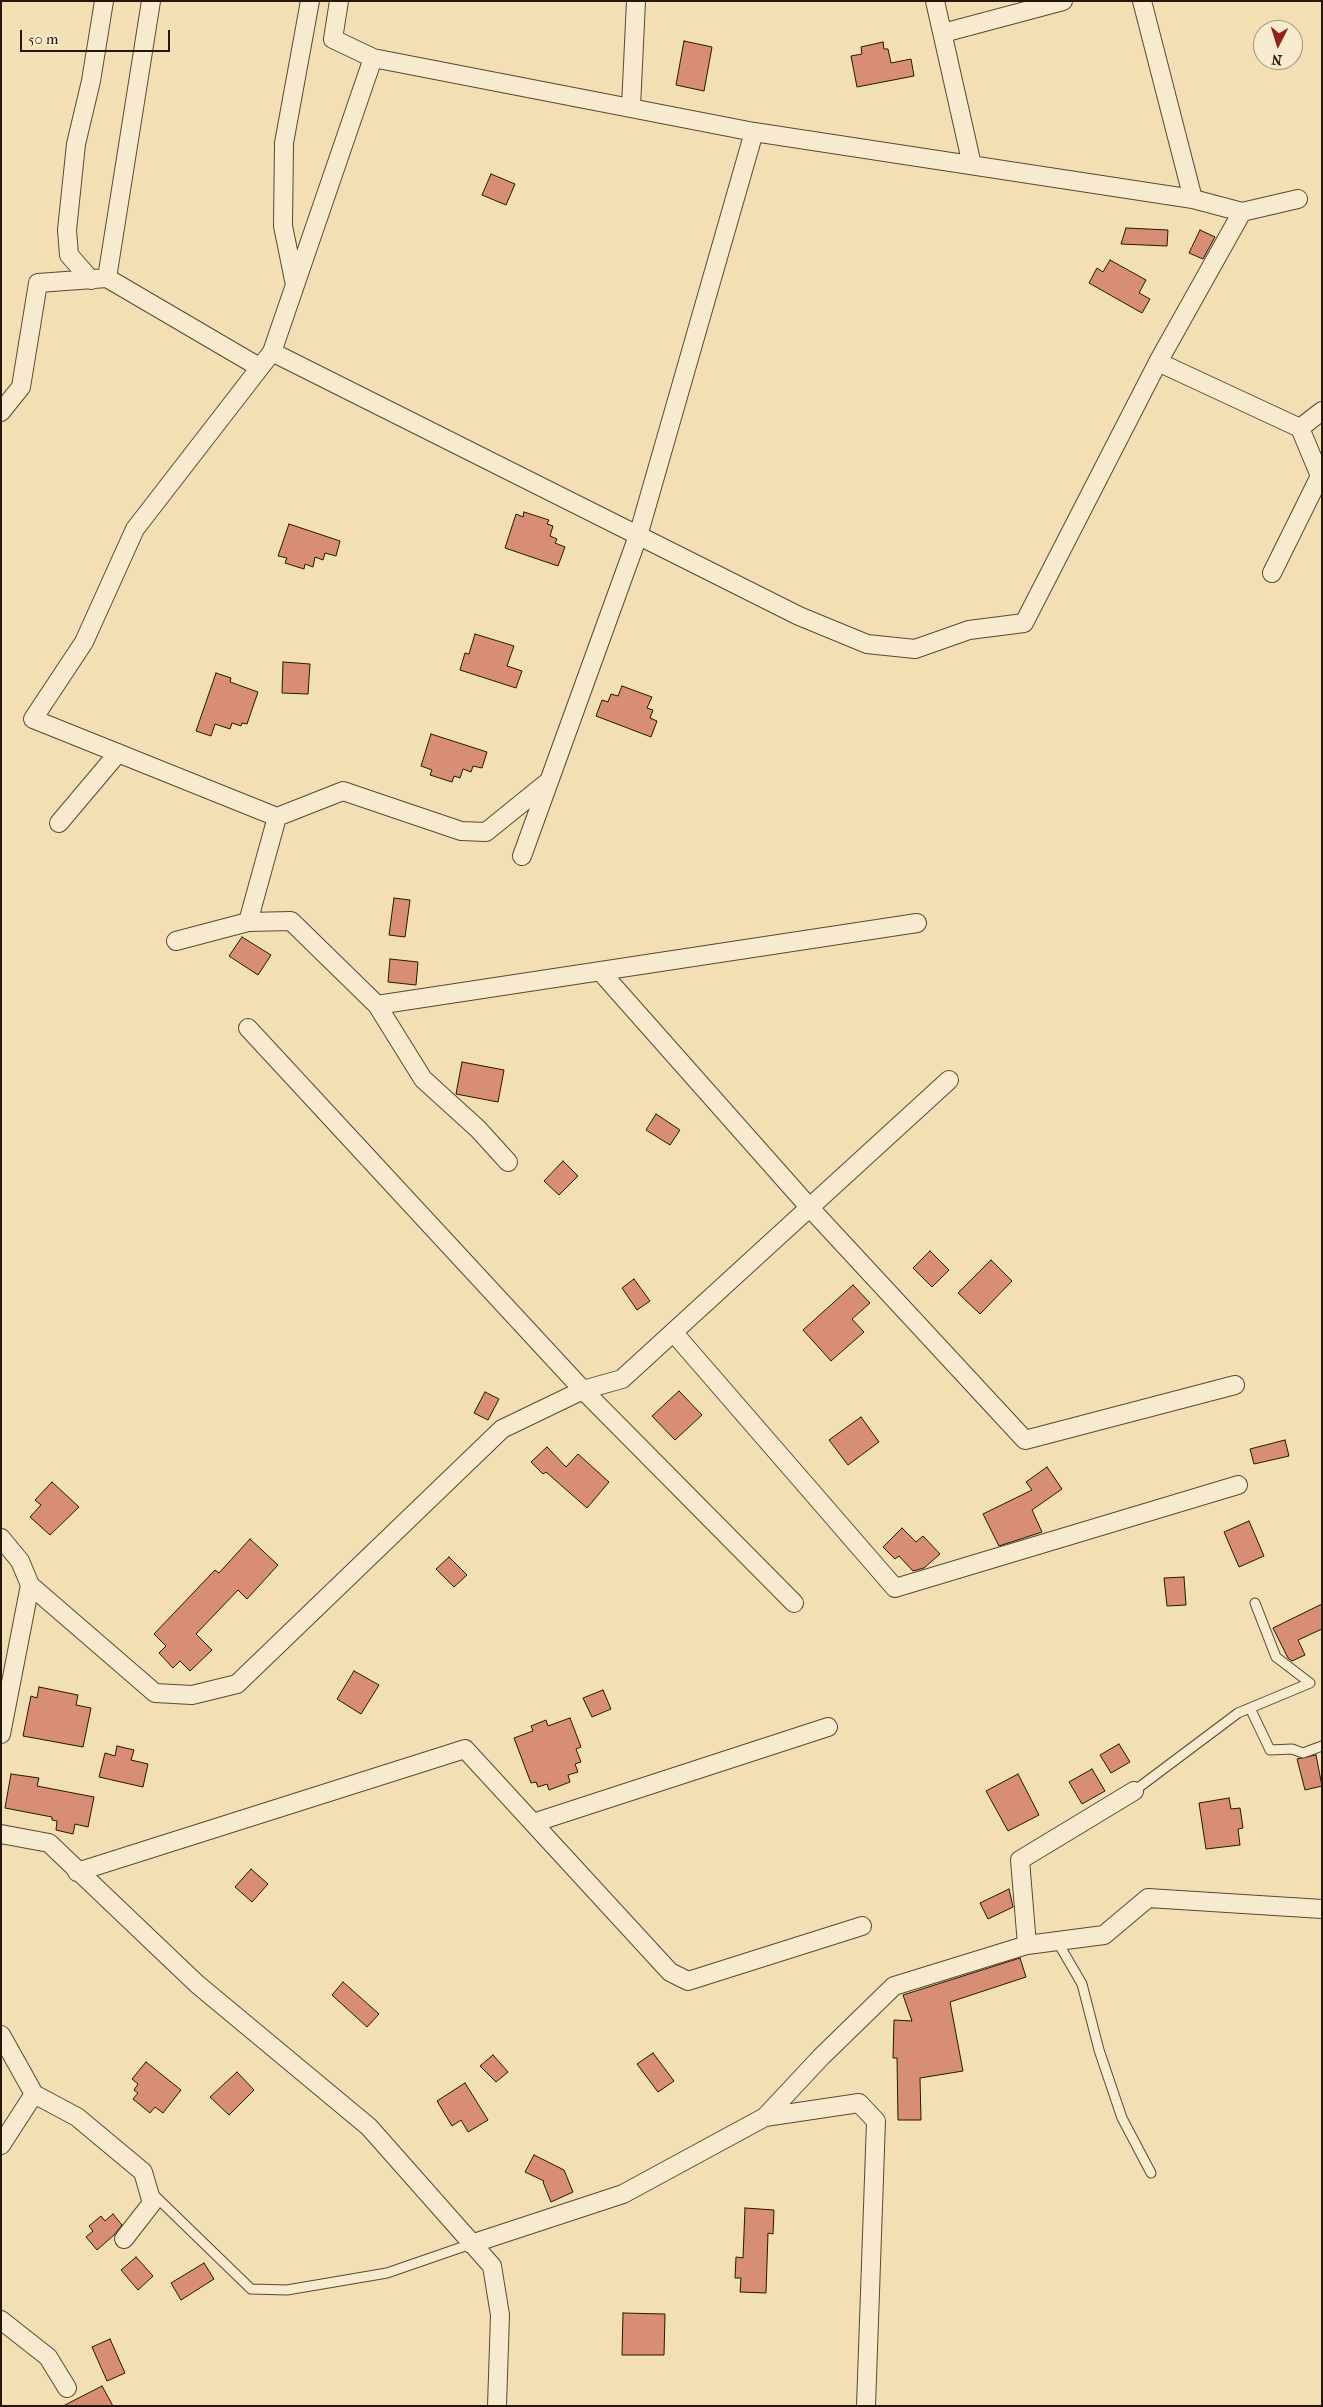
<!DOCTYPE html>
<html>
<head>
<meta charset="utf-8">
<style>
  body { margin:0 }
  #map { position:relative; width:1323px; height:2407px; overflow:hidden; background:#f3dfb4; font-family:"IM FELL French Canon",serif }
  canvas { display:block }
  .frame { position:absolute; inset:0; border:2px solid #241705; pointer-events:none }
  .north { position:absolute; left:1253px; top:20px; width:50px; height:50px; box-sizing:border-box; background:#f7eace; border:1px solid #a3967e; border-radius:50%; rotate:185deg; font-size:14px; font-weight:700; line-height:20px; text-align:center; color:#241705 }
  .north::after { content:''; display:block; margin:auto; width:18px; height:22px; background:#8f2418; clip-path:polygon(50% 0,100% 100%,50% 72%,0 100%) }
  .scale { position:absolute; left:20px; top:30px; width:150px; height:22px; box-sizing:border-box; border:2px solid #241705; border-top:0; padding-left:6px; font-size:15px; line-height:18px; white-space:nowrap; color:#241705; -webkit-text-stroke:4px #f7eace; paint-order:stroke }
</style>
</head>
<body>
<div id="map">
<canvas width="1323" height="2407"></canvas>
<div class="frame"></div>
<div class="north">N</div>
<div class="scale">50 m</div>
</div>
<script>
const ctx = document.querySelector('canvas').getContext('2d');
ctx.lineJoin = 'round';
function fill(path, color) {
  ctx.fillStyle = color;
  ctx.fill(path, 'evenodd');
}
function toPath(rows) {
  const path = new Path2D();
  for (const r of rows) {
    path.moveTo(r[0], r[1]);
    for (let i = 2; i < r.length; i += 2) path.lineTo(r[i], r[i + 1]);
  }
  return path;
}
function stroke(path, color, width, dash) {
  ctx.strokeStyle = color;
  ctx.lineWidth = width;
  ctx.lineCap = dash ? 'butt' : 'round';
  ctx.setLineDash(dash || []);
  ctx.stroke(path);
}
const building = toPath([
  [684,41,712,47,704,91,676,85,684,41],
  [883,42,884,49,888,49,891,63,911,59,914,76,857,87,851,56,862,54,861,47,883,42],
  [491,174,515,184,506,205,482,195,491,174],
  [1126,228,1168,230,1167,246,1121,244,1126,228],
  [1200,230,1215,237,1203,259,1189,253,1200,230],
  [1110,260,1146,280,1139,293,1150,299,1142,313,1089,283,1097,268,1103,272,1110,260],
  [524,512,549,520,547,524,553,526,550,536,557,539,555,543,565,547,558,566,505,548,516,514,523,517,524,512],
  [289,524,340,541,336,556,325,553,323,560,315,557,313,567,305,564,304,569,285,563,287,558,278,556,289,524],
  [475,634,514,646,507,666,522,671,516,688,460,670,465,653,469,654,475,634],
  [283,662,310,664,308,694,282,693,283,662],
  [216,673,231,678,230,682,258,692,247,724,242,723,241,726,232,723,230,729,215,724,211,736,196,731,216,673],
  [622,686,652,697,647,708,653,710,650,718,657,721,651,737,596,716,602,700,608,702,611,694,618,696,622,686],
  [431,734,487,752,482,768,473,766,471,772,463,769,460,778,454,776,452,782,430,775,432,770,421,766,431,734],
  [394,898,410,900,405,937,389,935,394,898],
  [242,937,271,955,258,975,229,956,242,937],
  [390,959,418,962,416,985,388,982,390,959],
  [462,1062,504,1070,498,1102,456,1094,462,1062],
  [656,1114,680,1130,670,1145,646,1130,656,1114],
  [563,1161,578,1176,559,1195,544,1181,563,1161],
  [930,1251,949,1270,932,1287,913,1268,930,1251],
  [991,1260,1012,1281,980,1314,958,1293,991,1260],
  [634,1279,650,1301,637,1310,622,1288,634,1279],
  [853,1285,870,1303,852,1319,864,1332,831,1361,803,1330,853,1285],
  [679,1391,702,1415,675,1440,652,1416,679,1391],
  [485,1392,499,1399,488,1420,474,1413,485,1392],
  [861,1417,879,1442,848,1465,829,1440,861,1417],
  [1285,1440,1289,1456,1254,1464,1250,1449,1285,1440],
  [547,1447,566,1467,578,1454,609,1482,587,1508,546,1472,543,1474,531,1462,547,1447],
  [1047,1467,1062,1489,1032,1510,1042,1532,999,1546,983,1514,1032,1490,1026,1482,1047,1467],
  [52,1482,79,1507,50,1535,30,1517,41,1505,35,1500,52,1482],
  [1249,1521,1264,1556,1239,1567,1224,1532,1249,1521],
  [902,1528,916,1542,923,1536,940,1554,924,1568,913,1571,899,1556,895,1559,883,1547,902,1528],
  [250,1539,278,1565,247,1599,238,1590,196,1634,212,1650,190,1671,180,1661,173,1668,159,1653,166,1646,154,1634,215,1570,219,1573,250,1539],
  [449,1557,467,1575,454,1587,436,1569,449,1557],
  [1184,1577,1186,1605,1167,1606,1164,1578,1184,1577],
  [1322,1604,1322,1629,1298,1640,1305,1655,1292,1661,1288,1658,1273,1628,1322,1604],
  [354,1671,379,1685,361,1714,337,1699,354,1671],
  [39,1687,78,1695,76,1705,91,1708,83,1747,23,1736,31,1696,37,1698,39,1687],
  [603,1690,611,1709,592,1717,583,1698,603,1690],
  [570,1718,581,1747,576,1749,581,1762,575,1764,578,1772,568,1775,570,1782,549,1790,547,1784,538,1787,536,1782,531,1783,514,1738,533,1731,531,1726,546,1720,548,1726,570,1718],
  [1119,1744,1130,1762,1111,1773,1100,1755,1119,1744],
  [117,1746,134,1750,131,1760,148,1764,143,1787,99,1777,105,1753,115,1756,117,1746],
  [1316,1755,1322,1786,1305,1790,1297,1759,1316,1755],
  [1092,1769,1105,1791,1082,1804,1069,1782,1092,1769],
  [11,1774,39,1778,37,1786,94,1797,88,1827,75,1824,73,1834,56,1830,57,1821,52,1820,52,1817,5,1808,11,1774],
  [1018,1774,1039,1815,1008,1831,986,1791,1018,1774],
  [1229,1798,1231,1809,1240,1808,1243,1828,1238,1829,1240,1845,1206,1849,1199,1803,1229,1798],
  [251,1869,268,1884,252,1902,235,1887,251,1869],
  [1009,1889,1013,1907,988,1919,980,1903,1009,1889],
  [1020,1958,1026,1977,950,2002,963,2071,920,2078,921,2120,898,2120,897,2058,893,2058,894,2020,912,2021,903,1995,1020,1958],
  [343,1982,379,2014,367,2027,332,1995,343,1982],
  [653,2053,674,2081,658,2092,637,2064,653,2053],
  [493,2055,508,2072,496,2082,480,2066,493,2055],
  [146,2062,181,2090,163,2113,155,2107,150,2113,133,2099,138,2093,134,2090,138,2084,132,2079,146,2062],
  [237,2072,254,2090,229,2115,210,2097,237,2072],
  [465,2083,488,2120,468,2132,461,2120,452,2126,437,2101,465,2083],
  [534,2155,564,2170,573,2192,551,2202,543,2182,544,2181,525,2172,534,2155],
  [745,2208,774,2210,773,2234,768,2233,766,2293,740,2292,741,2278,735,2278,736,2257,743,2258,745,2208],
  [113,2214,122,2225,114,2235,97,2250,86,2237,93,2231,89,2226,101,2216,105,2221,113,2214],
  [136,2257,153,2276,138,2290,121,2270,136,2257],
  [204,2263,214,2279,181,2300,171,2283,204,2263],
  [623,2313,665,2314,664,2355,622,2355,623,2313],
  [110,2339,125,2373,107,2381,92,2347,110,2339],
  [102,2386,113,2406,63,2406,102,2386]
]);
const lane = toPath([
  [1250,1708,1270,1750,1292,1749,1303,1753,1322,1746],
  [1134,1791,1238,1713,1310,1683,1276,1657,1255,1603],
  [1057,1941,1082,1984,1099,2050,1122,2118,1151,2173],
  [152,2193,251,2289,287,2290,387,2273,471,2244]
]);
const street = toPath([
  [339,1,333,39,373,58,754,132,1193,199,1242,212,1298,199],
  [935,1,972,165],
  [1142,1,1193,199],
  [943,33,1063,1],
  [373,58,272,352,135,529,84,642,33,719,277,817,343,791,461,831,486,832,549,781],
  [631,107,636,1],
  [107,278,151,1],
  [91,280,69,255,67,230,76,144,91,81,104,1],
  [295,285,283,226,284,143,310,1],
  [272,352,799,616,867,644,915,649,969,630,1024,623,1158,362,1242,212],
  [1158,362,1300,428,1320,476,1272,573],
  [1,412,21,387,38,283,107,278,259,367],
  [1300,428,1322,411],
  [59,823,118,753],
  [522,856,638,536,754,132],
  [248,922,277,817],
  [176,941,248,922,291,921,377,1005,423,1079,478,1129,508,1162],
  [600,971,810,1208,1025,1440,1235,1385],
  [377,1005,917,923],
  [248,1028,583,1390,794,1603],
  [673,1332,895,1588,1238,1485],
  [1,1538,20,1561,30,1585,155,1693,192,1695,237,1684,502,1429,583,1390,622,1379,949,1080],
  [1,1734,30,1585],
  [533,1823,828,1727],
  [1,1834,49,1843,197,1984,369,2127,492,2266,500,2315,497,2406],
  [77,1872,465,1749,670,1972,688,1981,862,1926],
  [1027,1945,1020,1860,1134,1791],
  [1,2035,34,2094,77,2117,143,2172,152,2203,124,2239],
  [765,2117,859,2103,876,2121,866,2406],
  [1,2145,34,2094],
  [471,2244,623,2194,765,2117,821,2057,894,1986,1027,1945,1104,1935,1148,1898,1322,1909],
  [1,2320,48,2357,67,2388]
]);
fill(building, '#d88e75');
stroke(building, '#241705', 1);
stroke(lane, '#584931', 11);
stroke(street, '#584931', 20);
stroke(lane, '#f7eace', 9);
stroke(street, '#f7eace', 18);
</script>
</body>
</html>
